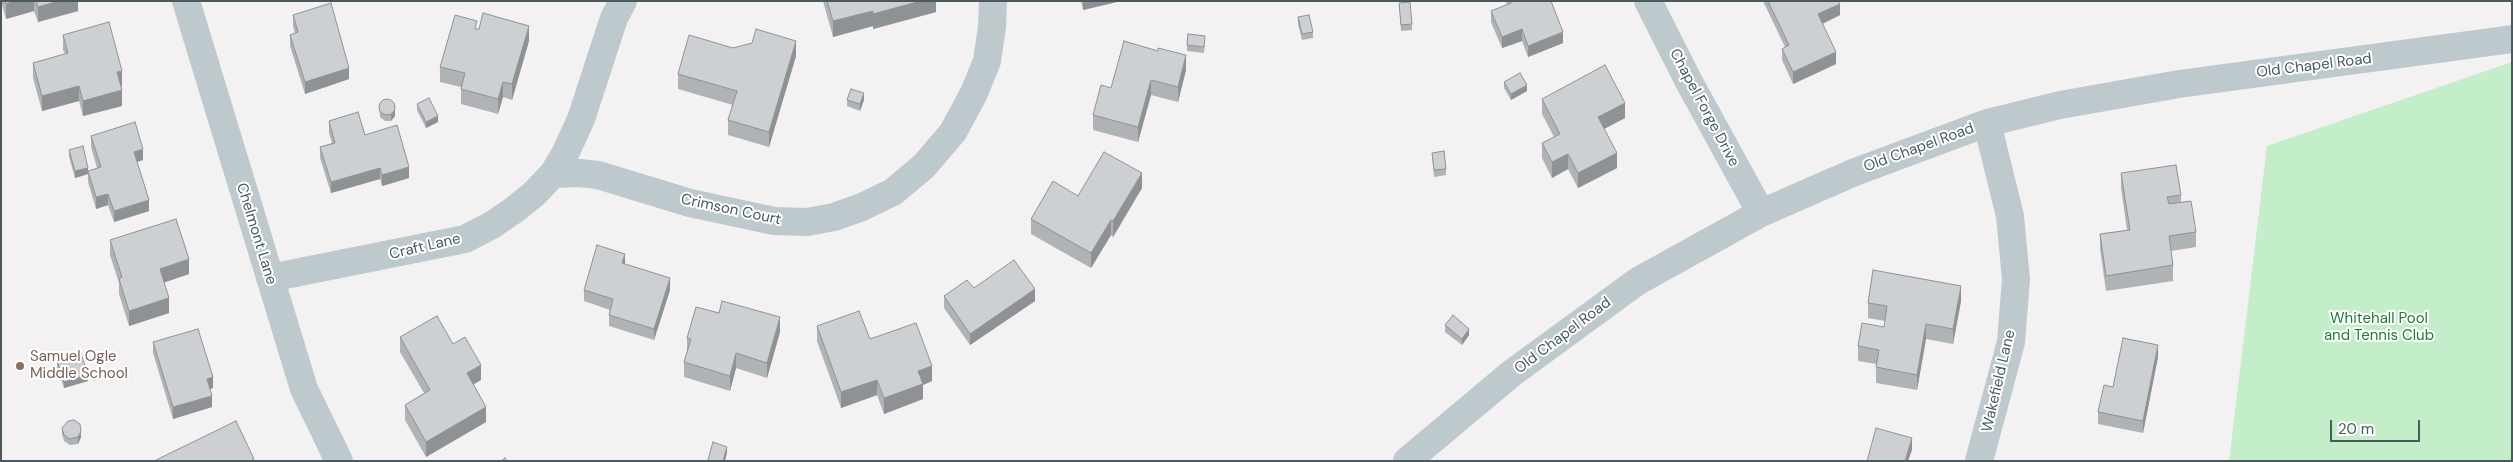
<!DOCTYPE html>
<html>
<head>
<meta charset="utf-8">
<style>
  body { margin:0 }
  #map { position:relative; width:2513px; height:462px; overflow:hidden; background:#f3f1f2; font-family:"DM Sans",sans-serif }
  canvas { display:block }
  .frame { position:absolute; inset:0; border:2px solid #4a595e; pointer-events:none }
  .scale { position:absolute; left:2330px; top:420px; width:90px; height:22px; box-sizing:border-box; border:2px solid #4a595e; border-top:0; padding-left:6px; font-size:15px; line-height:18px; white-space:nowrap; color:#4a595e; -webkit-text-stroke:4px #fff; paint-order:stroke }
</style>
</head>
<body>
<div id="map">
<canvas width="2513" height="462"></canvas>
<div class="frame"></div>
<div class="scale">20 m</div>
</div>
<script>
const ctx = document.querySelector('canvas').getContext('2d');
ctx.lineJoin = 'round';
function fill(path, color) {
  ctx.fillStyle = color;
  ctx.fill(path, 'evenodd');
}
function toPath(rows) {
  const path = new Path2D();
  for (const r of rows) {
    if (r.length === 3) {
      path.moveTo(r[0] + r[2], r[1]);
      path.arc(r[0], r[1], r[2], 0, 2 * Math.PI);
      continue;
    }
    path.moveTo(r[0], r[1]);
    for (let i = 2; i < r.length; i += 2) path.lineTo(r[i], r[i + 1]);
  }
  return path;
}
function stroke(path, color, width, dash) {
  ctx.strokeStyle = color;
  ctx.lineWidth = width;
  ctx.lineCap = dash ? 'butt' : 'round';
  ctx.setLineDash(dash || []);
  ctx.stroke(path);
}
function drawText(font, color, halo, rows, align = 'center') {
  ctx.font = font + ' "DM Sans",sans-serif';
  ctx.lineWidth = 4;
  ctx.setLineDash([]);
  ctx.textBaseline = 'middle';
  ctx.strokeStyle = halo;
  ctx.fillStyle = color;
  for (const [text, x, y, turn = 0] of rows) {
    ctx.save();
    ctx.translate(x, y);
    ctx.rotate((+turn || 0) * Math.PI / 180);
    ctx.textAlign = isNaN(turn) ? turn : align;
    if (halo) ctx.strokeText(text, 0, 0);
    ctx.fillText(text, 0, 0);
    ctx.restore();
  }
}
const green = toPath([
  [2512,62,2512,461,2229,461,2267,146]
]);
const minor = toPath([
  [186,1,304,389,339,461],
  [1648,1,1688,80,1761,213],
  [553,174,579,173,598,175,690,203,774,221,807,222,834,217,862,207,893,192,924,166,953,132,974,93,987,61,992,27,993,1],
  [270,278,465,239,492,225,514,210,534,194,553,174,565,154,581,119,614,18,623,1],
  [1407,461,1512,373,1638,281,1761,213,1855,172,1987,123,2060,105,2179,84,2512,39],
  [1979,461,2011,342,2016,279,2010,216,1987,123]
]);
const wall = toPath([
  [1,1,78,1,78,11,38,22,34,11,6,19],
  [823,1,936,1,936,12,873,29,873,26,833,37],
  [1081,1,1121,1,1083,10],
  [1506,1,1551,1,1563,43,1528,57,1522,41,1502,48,1491,22,1491,11,1507,5],
  [1763,1,1838,1,1840,15,1822,24,1836,64,1793,84,1782,60,1782,49,1785,47],
  [1399,3,1412,24,1412,30,1401,31],
  [293,15,349,79,305,94,290,46,290,35,295,33,293,26],
  [1298,17,1313,32,1313,38,1302,40,1298,24],
  [477,29,529,41,512,100,503,97,498,114,461,104,461,87,440,82,440,67],
  [63,35,122,86,121,86,122,106,83,116,79,101,42,111,33,78,33,63,65,54,63,50],
  [1205,42,1204,53,1187,51,1187,45],
  [733,48,796,56,769,147,728,135,728,120,733,105,678,89,678,74],
  [1186,70,1178,102,1151,95,1138,142,1093,130,1093,115,1111,88],
  [1504,82,1527,91,1511,100,1504,88],
  [1542,99,1625,118,1604,129,1617,168,1578,188,1568,169,1552,178,1542,158,1542,143,1554,137,1542,114],
  [847,100,864,100,860,111,847,106],
  [379,104,395,116,391,121,385,121,380,117],
  [417,104,438,122,426,128,417,110],
  [329,121,365,135,409,178,382,186,380,179,331,193,320,158,320,147,332,143,329,133],
  [91,136,143,160,137,162,149,211,114,222,108,205,96,209,88,182,88,174,75,178,69,157,69,150,88,171,97,168,91,147],
  [1432,153,1446,169,1446,175,1434,177],
  [2121,173,2181,195,2181,202,2196,232,2196,247,2171,251,2173,265,2173,281,2106,291,2100,249,2100,234,2127,230,2121,188],
  [1142,188,1113,237,1111,235,1091,268,1031,234,1031,219,1078,196],
  [110,240,189,274,164,282,169,313,129,326,119,294,119,283,110,255],
  [625,264,670,290,654,340,609,326,609,315,610,310,584,301,584,290],
  [974,288,1035,301,970,345,944,308,944,296],
  [1961,301,1953,344,1926,339,1917,390,1876,383,1876,364,1858,361,1858,346,1884,327,1885,321,1868,318,1868,303],
  [1445,325,1469,335,1462,345,1445,332],
  [817,326,870,339,932,381,923,385,923,399,884,414,877,395,841,408,817,341],
  [780,332,767,378,736,368,730,391,684,377,684,362,687,352,687,338],
  [400,337,453,344,481,380,474,384,486,422,426,457,405,420,405,405,424,393,400,352],
  [153,342,213,388,210,389,212,407,173,419,153,353],
  [2158,357,2143,433,2098,424,2098,412],
  [57,361,88,381,64,388,57,368],
  [62,428,81,437,78,444,70,445,64,441,62,434]
]);
const shadedWall = toPath([
  [15,1,34,1,34,11,6,19,6,4],
  [59,1,78,1,78,11,38,22,38,7],
  [921,1,936,1,936,12,873,29,873,14],
  [1083,1,1121,1,1083,10],
  [1840,4,1840,15,1818,26,1818,14],
  [873,11,873,26,833,37,833,21],
  [529,26,529,41,512,100,512,84],
  [1522,29,1522,41,1502,48,1502,37],
  [1563,32,1563,43,1528,57,1528,46],
  [796,41,796,56,769,147,769,132],
  [1836,52,1836,64,1793,84,1793,72],
  [1186,55,1186,70,1178,102,1178,87],
  [349,68,349,79,305,94,305,82],
  [122,71,122,86,117,87,117,72],
  [1151,80,1151,95,1138,142,1138,127],
  [503,82,503,97,498,114,498,99],
  [1527,85,1527,91,1511,100,1511,94],
  [79,86,79,101,42,111,42,96],
  [122,90,122,106,83,116,83,101],
  [864,93,864,100,860,111,860,104],
  [1625,103,1625,118,1598,132,1598,117],
  [395,109,395,116,391,121,391,115],
  [438,116,438,122,426,128,426,122],
  [143,149,143,160,134,163,134,152],
  [1617,153,1617,168,1578,188,1578,173],
  [1568,154,1568,169,1552,178,1552,162],
  [409,167,409,178,382,186,382,175],
  [88,168,88,174,75,178,75,171],
  [380,168,380,179,331,193,331,182],
  [1142,173,1142,188,1113,237,1113,221],
  [108,194,108,205,96,209,96,197],
  [149,200,149,211,114,222,114,211],
  [1111,220,1111,235,1091,268,1091,253],
  [625,254,625,265,622,263],
  [189,259,189,274,160,284,160,269],
  [670,278,670,290,654,340,654,329],
  [1961,286,1961,301,1953,344,1953,329],
  [1035,289,1035,301,970,345,970,334],
  [169,298,169,313,129,326,129,311],
  [780,317,780,332,767,378,767,363],
  [1926,324,1926,339,1917,390,1917,375],
  [1469,329,1469,335,1462,345,1462,339],
  [2158,345,2158,357,2143,433,2143,421],
  [736,353,736,368,730,391,730,376],
  [481,365,481,380,467,388,467,373],
  [932,366,932,381,923,385,923,399,884,414,884,398,918,371],
  [88,375,88,381,64,388,64,382],
  [213,377,213,388,207,390,207,379],
  [877,380,877,395,841,408,841,392],
  [212,396,212,407,173,419,173,407],
  [486,407,486,422,426,457,426,442],
  [81,431,81,437,78,444,78,437],
  [1912,438,1912,450,1908,461,1905,461],
  [727,447,727,453,725,461,723,461]
]);
const building = toPath([
  [6,1,15,1,6,4,6,1],
  [36,1,59,1,38,7,36,1],
  [827,1,921,1,873,14,873,11,833,21,827,1],
  [1511,1,1551,1,1563,32,1528,46,1522,29,1502,37,1491,11,1511,3,1511,1],
  [1768,1,1838,1,1840,4,1818,14,1836,52,1793,72,1782,49,1789,45,1768,1],
  [1410,2,1412,24,1401,25,1399,3,1410,2],
  [331,3,349,68,305,82,290,35,298,32,293,15,331,3],
  [483,13,529,26,512,84,503,82,498,99,461,89,465,73,440,67,455,15,477,21,475,29,479,29,483,13],
  [1309,15,1313,32,1302,34,1298,17,1309,15],
  [109,22,122,71,117,72,122,90,83,101,79,86,42,96,33,63,68,53,63,35,109,22],
  [756,29,796,41,769,132,728,120,737,91,678,74,689,35,733,48,752,43,756,29],
  [1188,34,1205,36,1204,47,1187,45,1188,34],
  [1124,41,1158,51,1158,48,1186,55,1178,87,1151,80,1138,127,1093,115,1101,85,1111,88,1124,41],
  [1605,65,1625,103,1598,117,1617,153,1578,173,1568,154,1552,162,1542,143,1560,134,1542,99,1605,65],
  [1520,73,1527,85,1511,94,1504,82,1520,73],
  [851,89,864,93,860,104,847,100,851,89],
  [429,98,438,116,426,122,417,104,429,98],
  [387,107,8],
  [358,112,365,135,397,125,409,167,382,175,380,168,331,182,320,147,335,143,329,121,358,112],
  [135,122,143,149,134,152,149,200,114,211,108,194,96,197,88,171,101,167,91,136,135,122],
  [83,146,88,168,75,171,69,150,83,146],
  [1444,151,1446,169,1434,170,1432,153,1444,151],
  [1104,152,1142,173,1113,221,1111,220,1091,253,1031,219,1053,181,1078,196,1104,152],
  [2176,165,2181,195,2167,197,2169,204,2191,201,2196,232,2169,236,2173,265,2106,276,2100,234,2130,230,2121,173,2176,165],
  [176,219,189,259,160,269,169,298,129,311,119,279,122,277,110,240,176,219],
  [597,245,625,254,622,263,670,278,654,329,609,315,613,299,584,290,597,245],
  [1014,260,1035,289,970,334,944,296,967,280,974,288,1014,260],
  [1873,270,1961,286,1953,329,1926,324,1917,375,1876,367,1879,350,1858,346,1862,323,1884,327,1887,306,1868,303,1873,270],
  [722,301,780,317,767,363,736,353,730,376,684,362,691,339,687,338,696,307,719,313,722,301],
  [859,311,870,339,916,323,932,366,918,371,923,384,884,398,877,380,841,392,817,326,859,311],
  [1453,315,1469,329,1462,339,1445,325,1453,315],
  [437,316,453,344,465,337,481,365,467,373,486,407,426,442,405,405,430,390,400,337,437,316],
  [198,329,213,377,207,379,212,396,173,407,153,342,198,329],
  [2123,338,2158,345,2143,421,2098,412,2104,385,2113,387,2123,338],
  [81,354,88,375,64,382,57,361,81,354],
  [74,420,80,424,81,431,78,437,70,439,64,435,62,428,68,421,74,420],
  [236,421,254,459,251,461,154,461,236,421],
  [1876,428,1912,438,1905,461,1867,461,1876,428],
  [713,442,727,447,723,461,711,461,708,460,713,442],
  [505,458,507,461,501,461,505,458]
]);
const markers = [
  [20,366,5,"#8d6e63"]
];
const streetNames = [
  ["Old Chapel Road",2314,66,-7],
  ["Chapel Forge Drive",1704,108,62],
  ["Old Chapel Road",1919,148,-20],
  ["Crimson Court",731,210,12],
  ["Chelmont Lane",256,234,73],
  ["Craft Lane",425,247,-13],
  ["Old Chapel Road",1563,336,-37],
  ["Wakefield Lane",1999,381,-77]
];
const parkNames = [
  ["Whitehall Pool",2379,319],
  ["and Tennis Club",2379,336]
];
const educationNames = [
  ["Samuel Ogle",30,357],
  ["Middle School",30,374]
];
fill(green, '#c4edc9');
stroke(minor, '#bec9cd', 28);
fill(wall, '#afb3b5');
fill(shadedWall, '#8f9294');
fill(building, '#ccd0d3');
stroke(building, '#8f9294', 1);
for (const [x, y, r, color] of markers) {
  const dot = new Path2D();
  dot.arc(x, y, r, 0, 2 * Math.PI);
  ctx.fillStyle = color;
  ctx.fill(dot);
  stroke(dot, '#fff', 2);
}
drawText('15px', '#4a595e', '#fff', streetNames);
drawText('15px', '#1e7c35', '#fff', parkNames);
drawText('15px', '#785e54', '#fff', educationNames, 'left');
</script>
</body>
</html>
